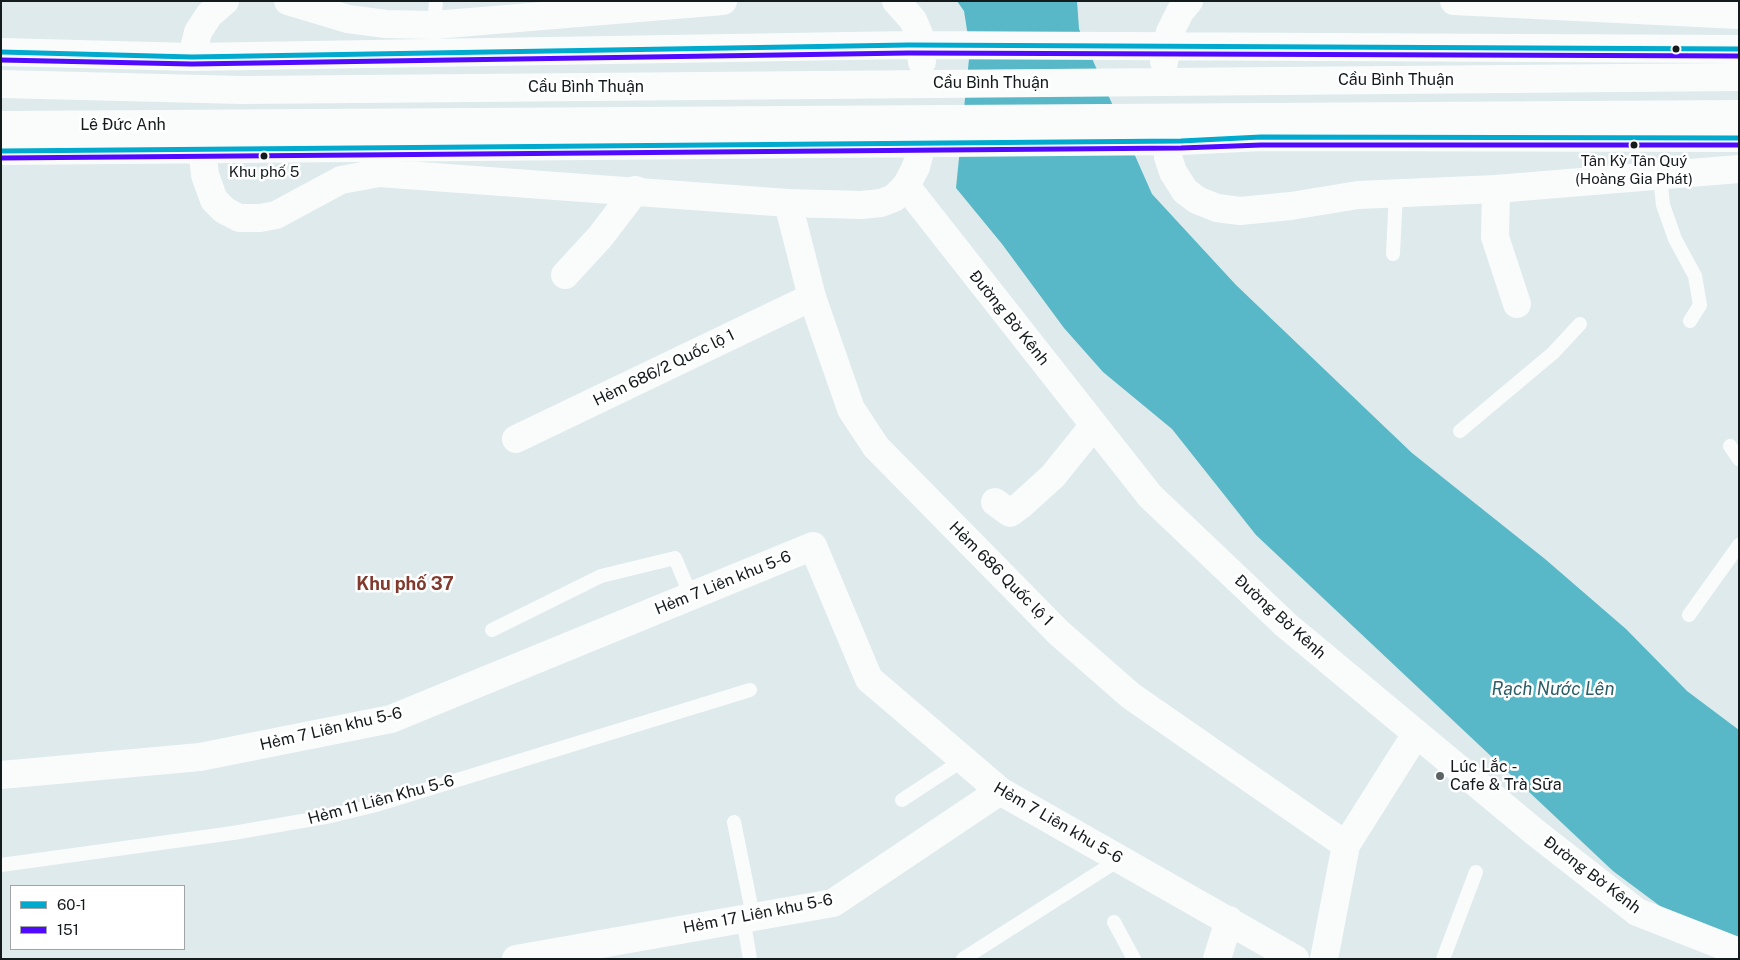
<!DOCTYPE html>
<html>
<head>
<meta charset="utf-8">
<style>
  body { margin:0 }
  #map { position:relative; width:1740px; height:960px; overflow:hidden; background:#deeaec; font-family:"Public Sans",sans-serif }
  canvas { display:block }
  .frame { position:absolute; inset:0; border:2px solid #141b1d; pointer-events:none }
  .legend { position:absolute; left:10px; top:885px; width:175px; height:65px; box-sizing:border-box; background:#fff; border:1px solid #a1a4a5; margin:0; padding:6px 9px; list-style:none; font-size:15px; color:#141b1d }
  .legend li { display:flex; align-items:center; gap:10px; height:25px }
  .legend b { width:25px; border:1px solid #a1a4a5 }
</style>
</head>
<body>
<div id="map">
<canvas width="1740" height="960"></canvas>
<div class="frame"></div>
<ul class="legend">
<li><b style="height:6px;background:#00a9ce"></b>60-1</li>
<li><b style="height:6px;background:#4f0aff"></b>151</li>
</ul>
</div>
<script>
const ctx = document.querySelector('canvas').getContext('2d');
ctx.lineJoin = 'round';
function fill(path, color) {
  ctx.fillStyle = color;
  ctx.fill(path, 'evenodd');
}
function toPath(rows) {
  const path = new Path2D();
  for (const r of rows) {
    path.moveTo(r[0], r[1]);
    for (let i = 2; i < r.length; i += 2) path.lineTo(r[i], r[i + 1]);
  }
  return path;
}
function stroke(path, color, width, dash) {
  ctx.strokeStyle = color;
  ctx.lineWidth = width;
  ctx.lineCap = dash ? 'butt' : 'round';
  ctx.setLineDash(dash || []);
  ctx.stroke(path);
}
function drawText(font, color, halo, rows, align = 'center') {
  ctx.font = font + ' "Public Sans",sans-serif';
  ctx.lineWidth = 5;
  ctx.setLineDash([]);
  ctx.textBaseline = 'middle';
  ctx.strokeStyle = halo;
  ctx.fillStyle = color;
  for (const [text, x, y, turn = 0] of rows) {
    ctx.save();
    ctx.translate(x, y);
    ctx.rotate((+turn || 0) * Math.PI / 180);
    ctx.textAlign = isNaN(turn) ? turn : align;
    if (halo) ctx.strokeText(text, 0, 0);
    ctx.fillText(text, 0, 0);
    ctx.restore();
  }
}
const water = toPath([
  [957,1,1077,1,1079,29,1152,194,1236,285,1412,453,1545,559,1626,629,1687,691,1739,730,1739,941,1672,915,1613,871,1256,535,1172,429,1103,372,1064,328,1002,244,956,188,970,49,964,11]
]);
const service = toPath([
  [434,25,436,1],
  [1660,176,1663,205,1675,239,1695,276,1700,305,1690,321],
  [1393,254,1396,192],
  [1460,431,1553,353,1580,324],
  [1730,446,1739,459],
  [1689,615,1739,545],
  [492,630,601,576,675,558,691,596],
  [902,800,963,760],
  [734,822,753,916],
  [1,865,233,833,331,816,376,805,750,690],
  [743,918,750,959],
  [1114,922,1134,959],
  [963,959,1120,859],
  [1443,959,1476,872]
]);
const minor = toPath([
  [906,186,1150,496,1286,625,1536,833,1637,912,1739,952],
  [1496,189,1495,237,1517,304],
  [788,203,812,297,851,409,876,447,1059,633,1131,696,1346,845],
  [565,275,600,237,636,190],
  [516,439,812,297],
  [995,502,1010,513,1021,505,1053,476,1094,425],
  [1,775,200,757,391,719,813,546,869,679,1000,791,1295,959],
  [516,959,833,903,1000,791],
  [1217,959,1229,920],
  [1324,959,1346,845,1416,734]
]);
const trunk = toPath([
  [288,1,348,19,386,24,434,25,723,1],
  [896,1,913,20,919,34,922,62],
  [1454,1,1739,15],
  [1,52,192,57,908,45,1739,49],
  [192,57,198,32,209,15,225,1],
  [1164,62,1170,32,1180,12,1189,1],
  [1,84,243,90,1739,77],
  [1166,122,1168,157,1173,172,1185,191,1197,200,1217,208,1240,211,1291,206,1358,195,1496,189,1739,169],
  [1,125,1739,114],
  [202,148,205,175,214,200,224,210,239,218,260,218,276,215,341,180,379,173,788,203,861,205,881,203,894,198,906,186,916,167,920,152,920,125],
  [1,151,1181,141,1261,137,1739,138]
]);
const bus1 = toPath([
  [1,52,192,57,908,45,1739,49],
  [1,151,1181,141,1261,137,1739,138]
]);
const bus2 = toPath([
  [1,60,192,64,908,53,1739,56],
  [1,158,1181,148,1261,145,1739,145]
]);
const markers = [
  [1676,49,4.5,"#141b1d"],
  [1634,145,4.5,"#141b1d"],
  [264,156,4.5,"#141b1d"],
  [1440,776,5,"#5b6365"]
];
const busNames = [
  ["Tân Kỳ Tân Quý",1634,161],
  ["(Hoàng Gia Phát)",1634,179],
  ["Khu phố 5",264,172]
];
const streetNames = [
  ["Cầu Bình Thuận",1396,80],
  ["Cầu Bình Thuận",991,83],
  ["Cầu Bình Thuận",586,87],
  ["Lê Đức Anh",123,125],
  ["Đường Bờ Kênh",1009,318,51],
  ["Hẻm 686/2 Quốc lộ 1",664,368,-26],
  ["Hẻm 686 Quốc lộ 1",1001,574,45],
  ["Hẻm 7 Liên khu 5-6",723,583,-22],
  ["Đường Bờ Kênh",1280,617,42],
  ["Hẻm 7 Liên khu 5-6",331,729,-13],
  ["Hẻm 11 Liên Khu 5-6",381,800,-15],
  ["Hẻm 7 Liên khu 5-6",1058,823,30],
  ["Đường Bờ Kênh",1592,875,37],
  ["Hẻm 17 Liên khu 5-6",758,914,-11]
];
const poiNames = [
  ["Lúc Lắc -",1450,767],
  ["Cafe & Trà Sữa",1450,785]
];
const neighbourhoodNames = [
  ["Khu phố 37",405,584]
];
const waterNames = [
  ["Rạch Nước Lên",1553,689]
];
fill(water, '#58b8c7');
stroke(service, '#fafcfc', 14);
stroke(minor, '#fafcfc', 28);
stroke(trunk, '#fafcfc', 28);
stroke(bus1, '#00a9ce', 5);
stroke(bus2, '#4f0aff', 5);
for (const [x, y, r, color] of markers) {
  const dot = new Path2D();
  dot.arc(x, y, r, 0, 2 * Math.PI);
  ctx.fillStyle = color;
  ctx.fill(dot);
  stroke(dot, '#fff', 2);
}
drawText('15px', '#141b1d', '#fff', busNames);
drawText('16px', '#141b1d', '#fff', streetNames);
drawText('16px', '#141b1d', '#fff', poiNames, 'left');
drawText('bold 18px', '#813b2e', '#fff', neighbourhoodNames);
drawText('italic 18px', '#2c5e68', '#fff', waterNames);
</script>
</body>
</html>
